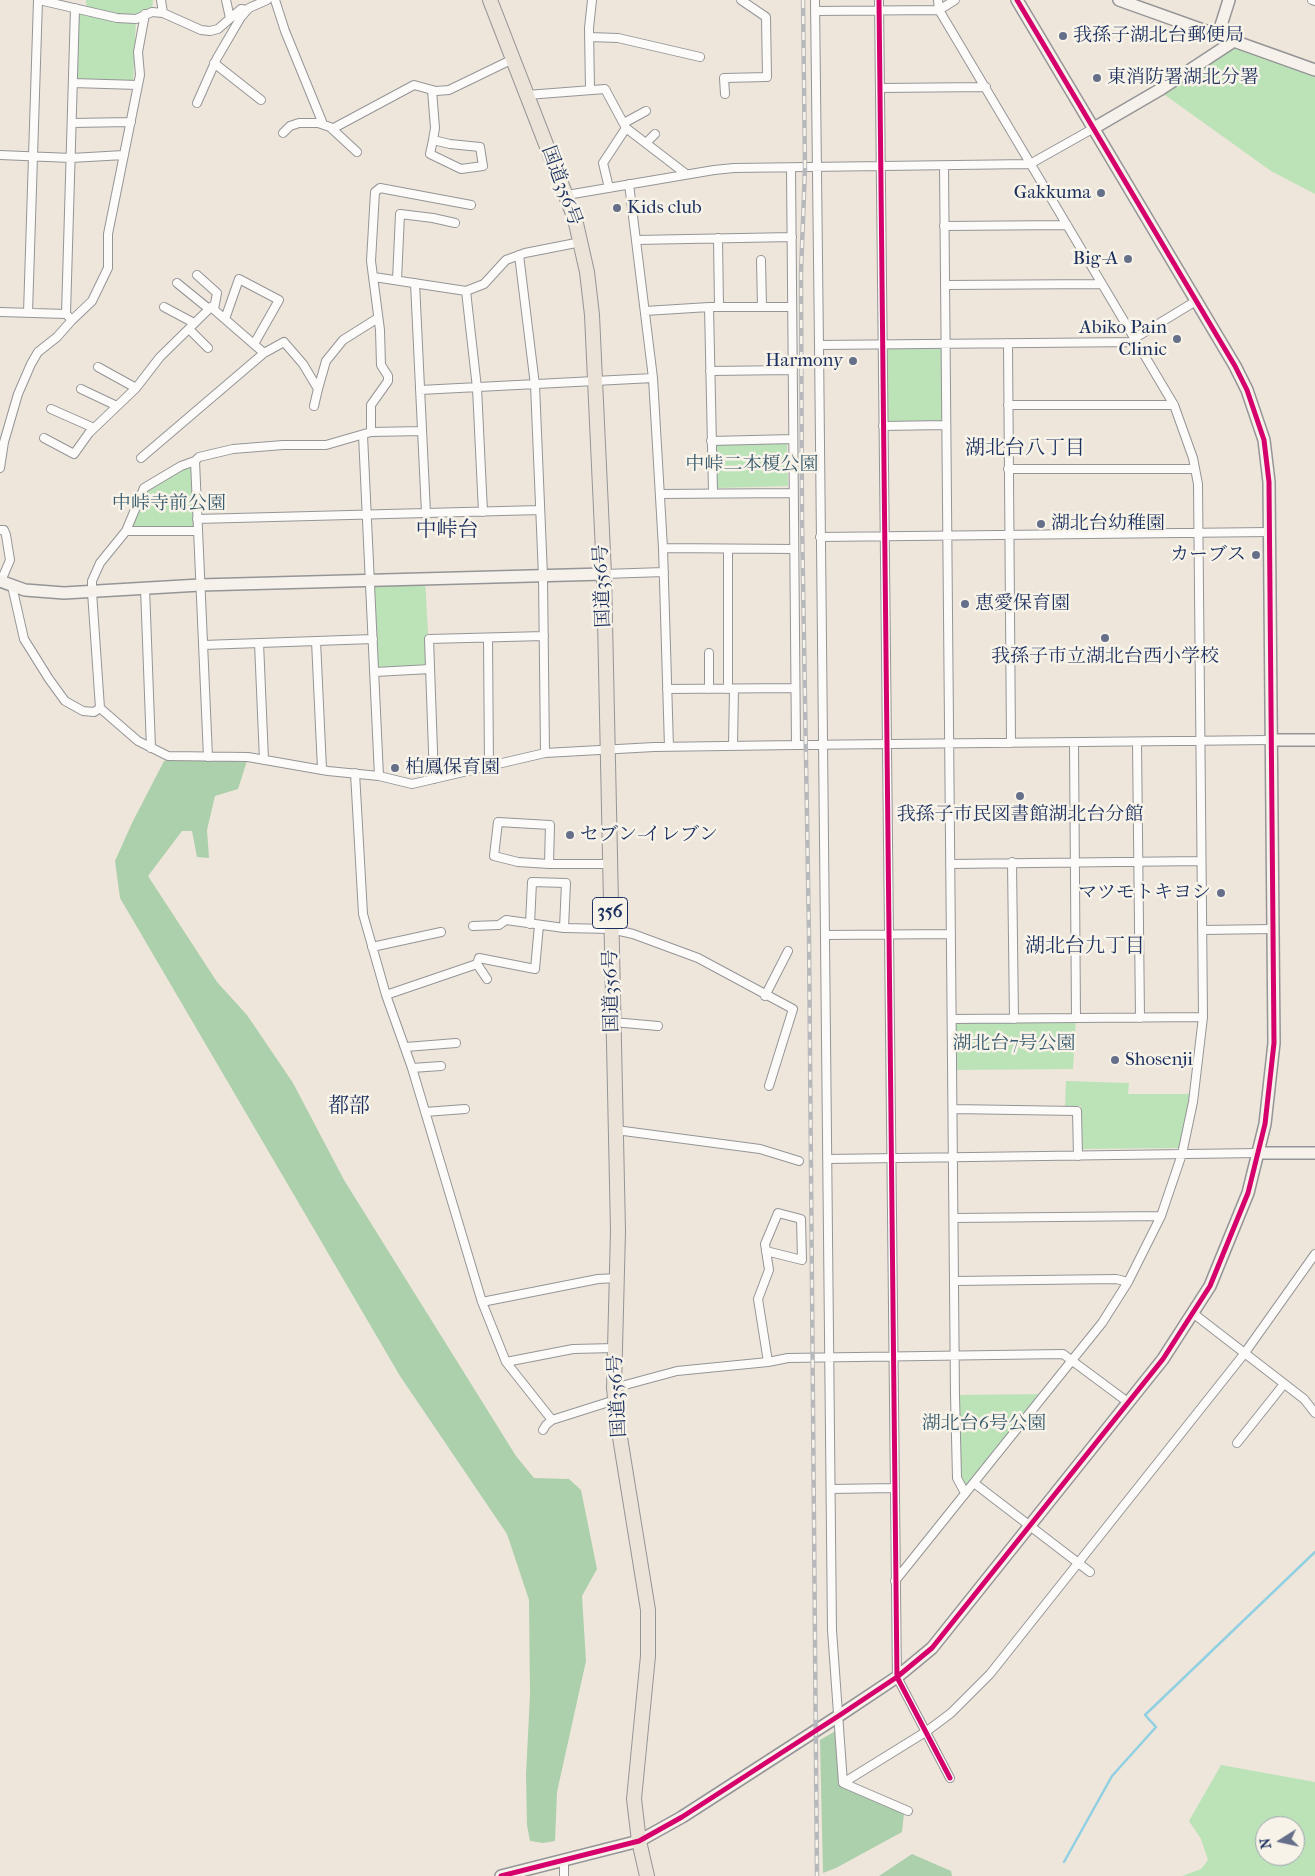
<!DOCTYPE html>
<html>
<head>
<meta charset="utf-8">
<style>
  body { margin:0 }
  #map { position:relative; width:1315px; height:1876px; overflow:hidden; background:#eee6db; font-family:"IM FELL French Canon",serif }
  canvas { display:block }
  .north { position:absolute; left:1255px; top:1816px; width:50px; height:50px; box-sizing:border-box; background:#f7f3e8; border:1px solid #9fa5b1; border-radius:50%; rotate:260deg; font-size:14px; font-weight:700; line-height:20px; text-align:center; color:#1b2f5e }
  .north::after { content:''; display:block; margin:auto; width:18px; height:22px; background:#656f8a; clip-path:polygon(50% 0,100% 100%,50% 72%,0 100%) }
</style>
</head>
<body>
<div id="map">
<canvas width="1315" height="1876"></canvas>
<div class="north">N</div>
</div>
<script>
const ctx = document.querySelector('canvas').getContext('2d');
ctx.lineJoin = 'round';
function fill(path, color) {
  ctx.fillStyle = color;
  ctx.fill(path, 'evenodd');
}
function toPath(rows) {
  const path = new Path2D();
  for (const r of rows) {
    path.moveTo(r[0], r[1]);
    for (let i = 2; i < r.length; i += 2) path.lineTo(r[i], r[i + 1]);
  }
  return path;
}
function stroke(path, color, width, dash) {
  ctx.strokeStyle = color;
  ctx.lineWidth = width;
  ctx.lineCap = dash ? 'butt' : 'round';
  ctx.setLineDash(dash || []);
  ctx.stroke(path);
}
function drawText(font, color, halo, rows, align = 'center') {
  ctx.font = font + ' "IM FELL French Canon","Noto Serif JP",serif';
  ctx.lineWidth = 5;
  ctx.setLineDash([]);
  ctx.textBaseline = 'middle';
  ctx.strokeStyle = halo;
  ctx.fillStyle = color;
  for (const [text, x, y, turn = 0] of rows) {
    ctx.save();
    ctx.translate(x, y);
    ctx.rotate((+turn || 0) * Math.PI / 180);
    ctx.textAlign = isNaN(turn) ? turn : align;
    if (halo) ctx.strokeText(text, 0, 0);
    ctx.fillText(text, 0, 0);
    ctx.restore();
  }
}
const green = toPath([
  [86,0,153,0,152,12,136,19,133,84,73,83,75,8,87,11],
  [1234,41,1315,70,1315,194,1271,171,1158,90],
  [882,344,945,344,946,425,883,426],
  [787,442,788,486,717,488,715,444],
  [195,461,197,531,126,531,144,488],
  [425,579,430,669,375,672,370,581],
  [1076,1018,1073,1069,953,1070,952,1019],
  [1066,1081,1129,1083,1128,1094,1190,1094,1179,1148,1082,1149,1081,1106,1065,1106],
  [1046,1394,965,1493,957,1478,955,1395],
  [1221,1765,1315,1782,1315,1876,1182,1876,1201,1869,1208,1860,1201,1839,1189,1821],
  [1265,1826,1295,1826,1295,1856,1265,1856]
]);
const forest = toPath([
  [181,758,247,761,238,789,215,796,207,830,209,858,197,857,192,831,182,831,148,876,217,982,247,1015,293,1083,344,1180,516,1456,534,1478,569,1479,581,1490,597,1569,582,1596,586,1661,557,1792,555,1841,543,1843,530,1841,527,1825,526,1774,530,1695,529,1600,507,1534,400,1376,120,898,115,861,132,823,164,761],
  [839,1729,842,1784,904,1813,902,1832,836,1868,823,1873,820,1740],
  [912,1854,951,1871,952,1876,879,1876]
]);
const stream = toPath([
  [1064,1862,1112,1776,1156,1727,1145,1715,1315,1552]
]);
const street = toPath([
  [39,0,117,18,136,19,152,12,163,13,201,30,210,31,218,29,241,9,247,10],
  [161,0,163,13],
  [226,0,230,18],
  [275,0,285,31,323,124],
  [815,0,819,345,1137,342],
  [879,0,897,1677,950,1778],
  [1312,0,1315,1],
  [815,11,939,10,955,0],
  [589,37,618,38,700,57],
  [214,63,261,100],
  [73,83,138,85],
  [880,88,986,87],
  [432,90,435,128,433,140,430,154,461,169,483,166,480,147,450,144,433,140],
  [590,90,589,28,592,0],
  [725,94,724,78,767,77,766,17,741,0],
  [527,95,605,89,626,128,686,174],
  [197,103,217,58,241,17,249,8,267,0],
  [72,123,131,122],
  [624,123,646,111],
  [332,129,414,85,436,91,449,90,513,59],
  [283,133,290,126,299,123,318,123,330,127,357,152],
  [646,143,655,134],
  [0,155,71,158,124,155],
  [944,166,955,1395,957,1478,965,1493],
  [629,184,653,378,663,548,669,747],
  [609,188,603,163,626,128],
  [567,195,714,170,734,168,1030,164,1094,128],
  [944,226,1067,225],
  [718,238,719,307],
  [636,240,792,237],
  [519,255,535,385,543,576,545,753],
  [761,260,762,307],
  [197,275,217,293,214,309],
  [374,277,466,291,484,284,506,260,525,253,581,242],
  [397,280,400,214,433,218,455,223],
  [177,283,209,309],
  [415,283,426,513],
  [945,285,1102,284],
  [466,291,477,388,483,512],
  [164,307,194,323],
  [709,307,713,492],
  [645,311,709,307,792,307],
  [0,312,66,314,75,8],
  [28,313,38,0],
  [66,314,72,320,92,301,108,268,108,234,140,75,138,52,145,14],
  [225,319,239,279,279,300,254,344],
  [189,329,208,348],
  [1135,338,1196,301],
  [1008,343,1011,743],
  [819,345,832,1630,843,1783,908,1811],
  [98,367,136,388],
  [710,371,793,370],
  [81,389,117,406],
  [318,389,326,361,343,340,378,318],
  [420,390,653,378],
  [1008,405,1174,405],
  [51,409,94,428],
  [883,426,946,425],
  [371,432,371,405,388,381,388,376,381,365,380,330,371,261,375,192,380,188,471,205],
  [363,435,379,776],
  [44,438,74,454,89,433,136,388,160,357,211,307,264,353,284,342,303,364,318,389,314,406],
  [711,441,793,439],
  [141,458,264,353],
  [0,468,4,442,18,394,31,364,38,352,57,337,72,320],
  [1008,469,1195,469],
  [660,494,794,493],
  [197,519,540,510],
  [0,530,4,530,6,535,10,560,1,581],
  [126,531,144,488,181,466,195,461],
  [820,537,1269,532],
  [663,548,794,549],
  [728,549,728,689],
  [604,574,664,572],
  [12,586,24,639,49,679,65,701,83,711,94,712,100,708,92,592,92,581,100,563,126,531,197,531],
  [145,588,151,748],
  [488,638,489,767],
  [316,641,322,769],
  [259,643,264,760],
  [203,645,373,639],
  [709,653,709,689],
  [375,672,430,669],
  [667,689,795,688],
  [100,708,138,741,168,756,248,757,328,771,379,776,412,784,545,753,654,747,796,745,791,168],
  [1137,742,1140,1018],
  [1074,743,1076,1018],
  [796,745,1271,740],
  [733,746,734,689],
  [208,757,195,461,199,457,233,449,283,445,326,445,371,432,422,431],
  [355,773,363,914,386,995,412,1068,482,1302,506,1362,573,1349,615,1348],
  [434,779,429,639,544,636],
  [1012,862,1014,1019],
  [549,864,518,862,494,856,498,822,550,825,549,864,609,864],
  [950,864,1201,861],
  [530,924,532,882,566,883,564,928],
  [473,926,499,925,506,920,564,928,611,929,633,934,698,958,793,1009,769,1086],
  [1202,930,1273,929],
  [825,935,951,934],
  [372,947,441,932],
  [477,964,487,979],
  [386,995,477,964,479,958,535,969,539,925],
  [765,996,788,951],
  [952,1019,1203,1017],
  [613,1022,658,1026],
  [406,1047,456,1043],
  [412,1068,441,1066],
  [953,1109,1077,1111,1078,1156],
  [425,1112,465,1109],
  [616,1130,760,1149,799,1161],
  [827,1159,1259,1153],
  [954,1218,1161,1216],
  [766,1251,802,1260,801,1219,778,1213,765,1244,769,1270,758,1299,768,1362],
  [954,1281,1116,1279,1128,1282],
  [482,1302,598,1279,618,1278],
  [1194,1314,1304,1399,1315,1413],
  [506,1362,552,1420],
  [614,1388,677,1371,768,1362,788,1358,1063,1354,1129,1403],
  [543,1430,546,1425,552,1420,615,1400],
  [1237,1443,1284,1384],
  [974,1483,1090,1572],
  [831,1489,894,1488],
  [895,1581,1073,1359,1102,1323,1128,1282,1161,1216,1182,1154,1193,1102,1203,1017,1198,484,1193,458,1174,405,939,10,938,0],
  [843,1783,927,1731,951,1713,990,1674,1244,1354,1315,1254],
  [564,1876,564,1860]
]);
const secondary = toPath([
  [1119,0,1315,70],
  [1218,35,1229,0],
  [1094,128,1161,89,1234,41],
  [0,581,25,590,64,593,200,585,604,574],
  [1271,740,1315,740],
  [1259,1153,1315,1153],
  [501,1876,639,1841,682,1817,840,1715,897,1677,932,1648,1163,1359,1210,1286,1248,1193,1265,1124,1274,1043,1269,482,1264,440,1247,390,1235,366,1017,0]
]);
const highway = toPath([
  [490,0,575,219,587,272,592,315,604,574,618,1231,614,1388,617,1419,648,1610,648,1656,634,1799,639,1841,647,1876]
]);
const rail = toPath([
  [803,0,805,168,801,272,802,521,809,936,817,1876]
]);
const cycleway = toPath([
  [879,0,897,1677,950,1778],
  [501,1876,639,1841,682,1817,840,1715,897,1677,932,1648,1163,1359,1210,1286,1248,1193,1265,1124,1274,1043,1269,482,1264,440,1247,390,1235,366,1017,0]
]);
const markers = [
  [1063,36,5,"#656f8a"],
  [1097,78,5,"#656f8a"],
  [1101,193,5,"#656f8a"],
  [617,208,5,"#656f8a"],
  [1128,259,5,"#656f8a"],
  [1177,339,5,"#656f8a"],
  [853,361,5,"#656f8a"],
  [1041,524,5,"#656f8a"],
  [1256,555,5,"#656f8a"],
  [965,604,5,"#656f8a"],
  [1105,638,5,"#656f8a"],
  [395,768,5,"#656f8a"],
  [1020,796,5,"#656f8a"],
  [570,835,5,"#656f8a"],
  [1221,893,5,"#656f8a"],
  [1115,1060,5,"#656f8a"]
];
const shields = [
  [610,913,35]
];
const shieldNames = [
  ["356",610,913]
];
const poiNames = [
  ["我孫子湖北台郵便局",1073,36],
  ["東消防署湖北分署",1107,78],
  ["Gakkuma",1091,193,"right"],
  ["Kids club",627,208],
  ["Big-A",1118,259,"right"],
  ["Abiko Pain",1167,328,"right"],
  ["Clinic",1167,350,"right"],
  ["Harmony",843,361,"right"],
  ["湖北台幼稚園",1051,524],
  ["カーブス",1246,555,"right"],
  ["恵愛保育園",975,604],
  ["我孫子市立湖北台西小学校",1105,657,"center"],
  ["柏鳳保育園",405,768],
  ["我孫子市民図書館湖北台分館",1020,815,"center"],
  ["セブン-イレブン",580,835],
  ["マツモトキヨシ",1211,893,"right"],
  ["Shosenji",1125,1060]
];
const streetNames = [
  ["国道356号",561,186,70],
  ["国道356号",603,586,-92],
  ["国道356号",612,991,-91],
  ["国道356号",618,1396,-93]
];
const parkNames = [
  ["中峠二本榎公園",752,465],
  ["中峠寺前公園",169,504],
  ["湖北台7号公園",1014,1044],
  ["湖北台6号公園",984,1424]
];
const neighbourhoodNames = [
  ["湖北台八丁目",1025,449],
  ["湖北台九丁目",1085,947]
];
const quarterNames = [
  ["中峠台",447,531],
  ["都部",349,1107]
];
fill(green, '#bce2b8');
fill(forest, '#acd0ab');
stroke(stream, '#90d0e2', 2.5);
stroke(street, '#959597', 10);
stroke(secondary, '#959597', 14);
stroke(highway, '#959597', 16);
stroke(street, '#fcfbfa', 8);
stroke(secondary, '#f6f1eb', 11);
stroke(highway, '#ebe3d7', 14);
stroke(rail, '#b7b8bc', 4.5);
stroke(rail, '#f7f3e8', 2.5, [8]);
stroke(cycleway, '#d6006c', 5);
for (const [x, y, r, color] of markers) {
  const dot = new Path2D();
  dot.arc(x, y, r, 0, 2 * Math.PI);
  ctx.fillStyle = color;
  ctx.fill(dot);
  stroke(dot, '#f7f3e8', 2);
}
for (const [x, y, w] of shields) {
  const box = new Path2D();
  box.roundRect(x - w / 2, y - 15.5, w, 31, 4);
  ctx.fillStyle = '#f7f3e8';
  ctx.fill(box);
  stroke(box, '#1b2f5e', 1);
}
drawText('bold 18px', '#1b2f5e', null, shieldNames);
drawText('19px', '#1b2f5e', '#f7f3e8', poiNames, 'left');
drawText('19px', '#1b2f5e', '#f7f3e8', streetNames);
drawText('19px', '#395b6e', '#f7f3e8', parkNames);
drawText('20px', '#1b2f5e', '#f7f3e8', neighbourhoodNames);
drawText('21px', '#1b2f5e', '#f7f3e8', quarterNames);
</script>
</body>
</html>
